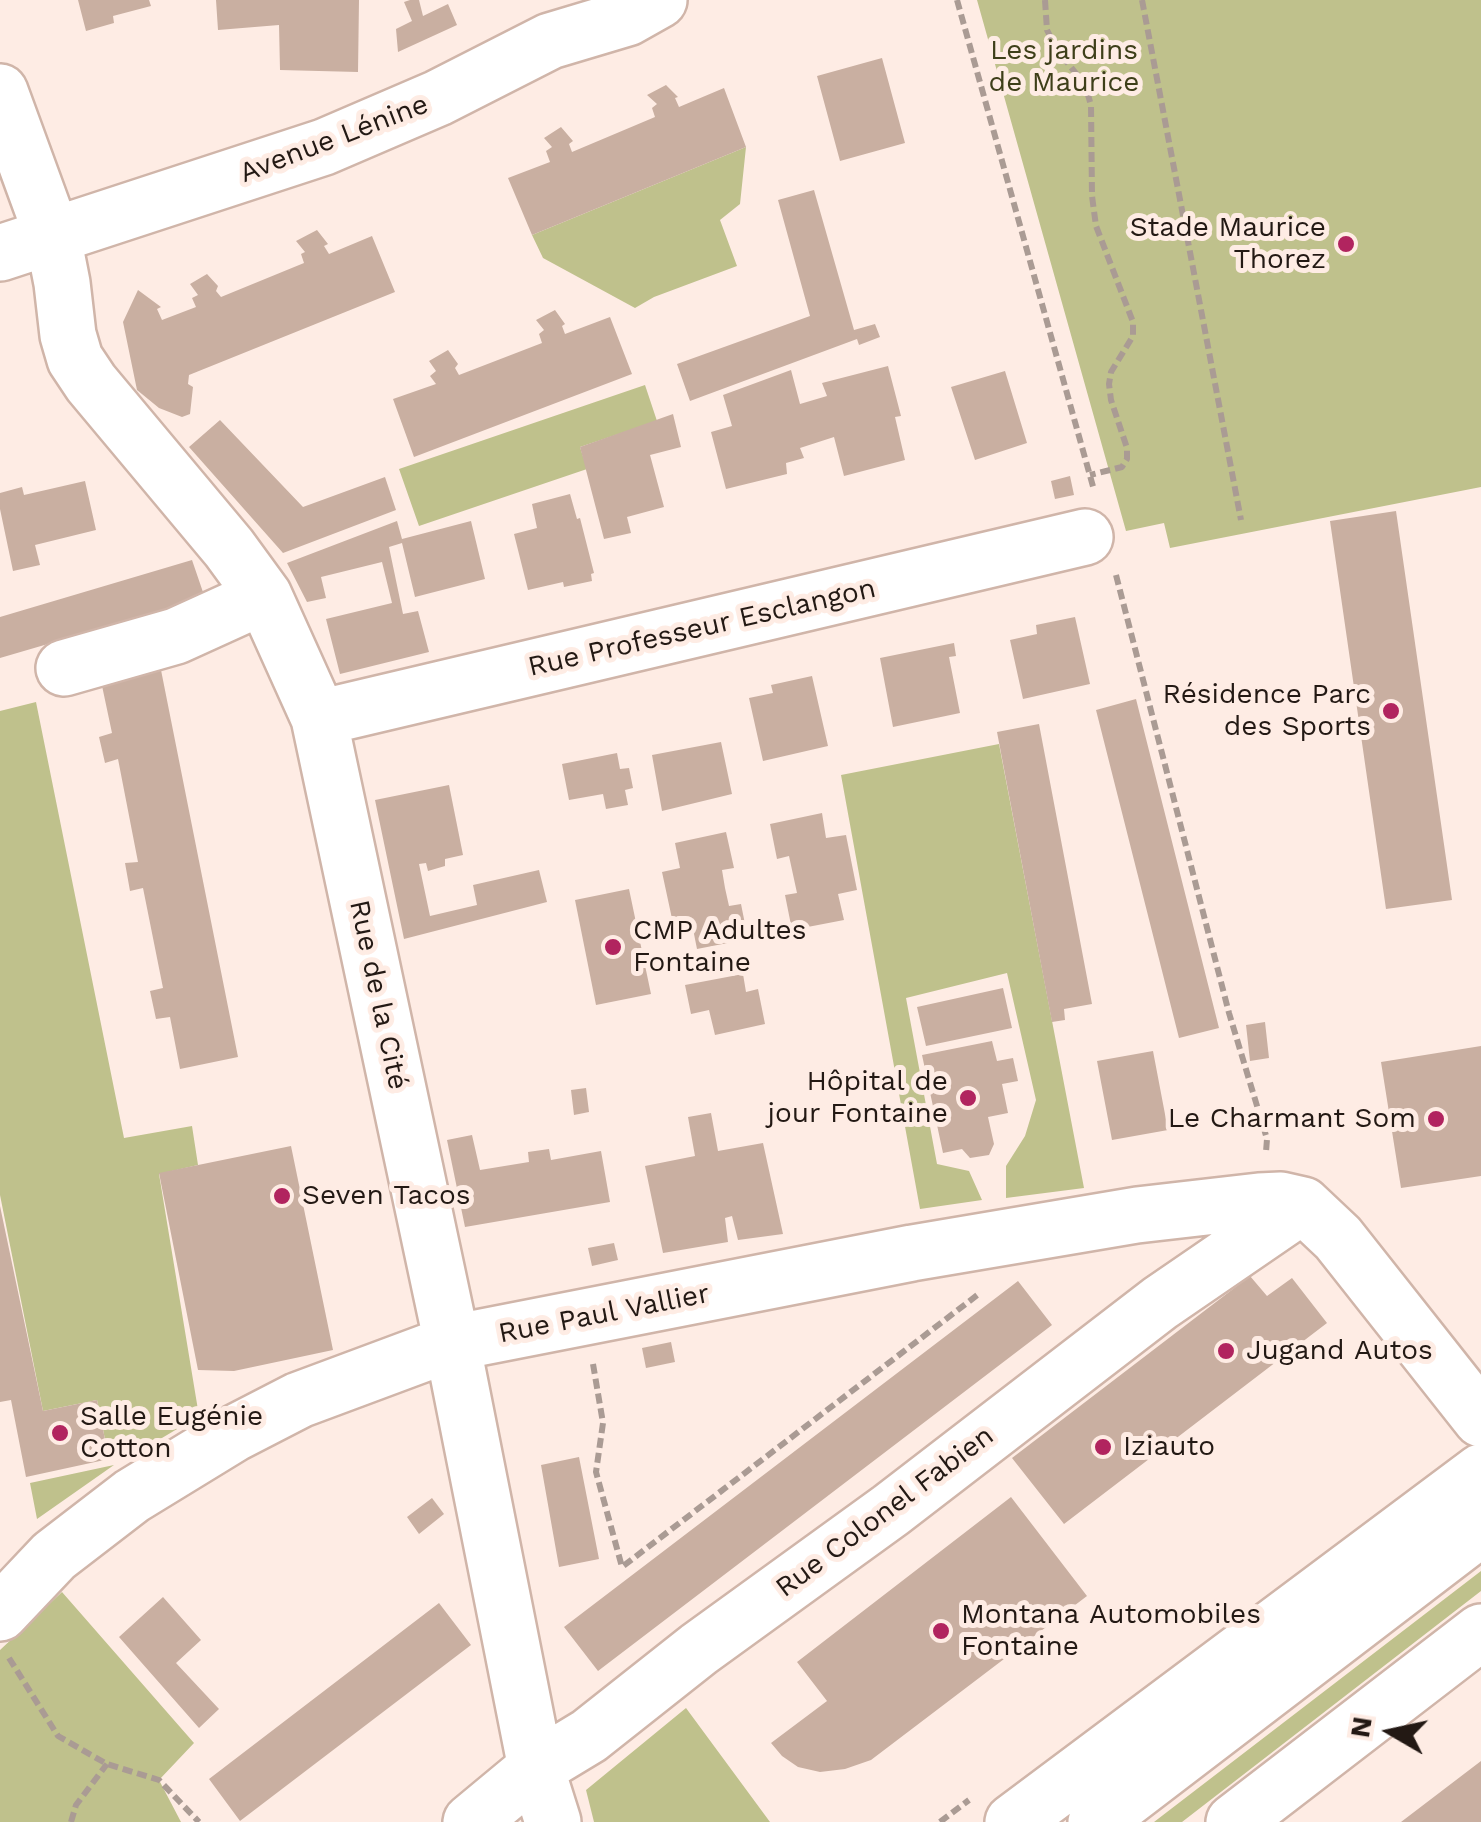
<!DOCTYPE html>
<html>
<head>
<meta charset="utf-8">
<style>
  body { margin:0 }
  #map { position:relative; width:1481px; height:1822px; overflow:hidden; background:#feece4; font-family:"Work Sans",sans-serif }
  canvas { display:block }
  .north { position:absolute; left:1341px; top:1682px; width:100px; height:100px; -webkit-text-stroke:8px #feece4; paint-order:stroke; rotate:279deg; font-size:28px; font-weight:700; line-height:40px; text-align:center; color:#231914 }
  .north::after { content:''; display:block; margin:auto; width:35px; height:45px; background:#231914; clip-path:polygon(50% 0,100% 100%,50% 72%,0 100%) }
</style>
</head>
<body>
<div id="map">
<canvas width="1481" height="1822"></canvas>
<div class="north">N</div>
</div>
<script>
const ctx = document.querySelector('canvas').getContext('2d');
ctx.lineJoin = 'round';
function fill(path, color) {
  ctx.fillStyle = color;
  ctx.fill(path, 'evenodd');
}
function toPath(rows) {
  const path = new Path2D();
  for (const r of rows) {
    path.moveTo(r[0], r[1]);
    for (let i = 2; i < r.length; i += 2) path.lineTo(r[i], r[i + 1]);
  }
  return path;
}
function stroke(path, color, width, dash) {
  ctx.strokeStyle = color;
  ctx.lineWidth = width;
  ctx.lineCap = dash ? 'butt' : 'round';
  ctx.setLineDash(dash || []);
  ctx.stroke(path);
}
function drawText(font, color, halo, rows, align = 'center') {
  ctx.font = font + ' "Work Sans",sans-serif';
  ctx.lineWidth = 10;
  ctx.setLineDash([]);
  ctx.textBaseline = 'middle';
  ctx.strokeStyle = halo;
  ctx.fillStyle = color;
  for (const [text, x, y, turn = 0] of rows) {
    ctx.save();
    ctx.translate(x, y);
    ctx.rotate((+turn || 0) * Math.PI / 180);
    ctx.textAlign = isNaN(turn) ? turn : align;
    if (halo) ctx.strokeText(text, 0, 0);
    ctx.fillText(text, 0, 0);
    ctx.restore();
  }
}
const green = toPath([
  [977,0,1481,0,1481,487,1170,548,1164,523,1126,531],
  [746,147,740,204,720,220,737,266,654,297,635,308,543,258,532,235],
  [645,385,657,421,580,447,587,469,419,526,399,469],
  [36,702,124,1138,192,1126,198,1165,159,1174,199,1416,135,1454,109,1459,97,1400,43,1411,0,1195,0,711],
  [999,744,1084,1188,1006,1198,1006,1166,1025,1136,1036,1100,1007,973,906,998,937,1164,969,1171,982,1200,920,1209,841,775],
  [114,1465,37,1519,30,1483],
  [1481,1571,1481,1591,1182,1822,1154,1822],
  [62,1592,194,1743,159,1780,181,1822,0,1822,0,1650],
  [686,1708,770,1822,594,1822,586,1790]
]);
const building = toPath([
  [78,0,149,0,151,6,113,16,114,23,86,31],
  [216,0,359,0,358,72,280,70,279,25,218,30],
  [410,0,419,0,423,16,448,4,457,25,398,52,396,29,412,21,404,2],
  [882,58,905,143,840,161,817,76],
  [666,85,678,97,675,98,679,107,724,88,746,147,532,235,508,178,550,162,546,151,552,147,544,138,561,127,573,141,569,144,572,152,655,117,652,108,657,104,647,95],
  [814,190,854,330,875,324,880,337,859,345,857,339,690,401,677,364,810,316,778,200],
  [317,230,328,244,324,246,329,254,372,236,395,292,189,375,188,384,193,387,190,414,182,417,159,408,137,390,123,322,138,290,161,307,157,309,162,320,196,307,192,298,198,295,190,284,207,274,218,286,216,291,221,297,304,263,301,254,305,252,296,241],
  [555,310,565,324,562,326,565,334,610,317,632,374,414,457,393,399,436,384,430,376,436,371,429,361,448,350,458,364,455,368,459,375,542,343,539,334,544,330,536,320],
  [888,366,901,416,895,417,905,460,844,476,834,437,800,448,804,458,786,463,787,474,726,489,711,432,732,426,723,395,791,370,800,404,827,396,822,383],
  [1005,371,1027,443,975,460,951,387],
  [673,414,681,447,650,455,664,507,627,517,631,533,604,539,580,447],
  [220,420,303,507,385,477,396,510,283,553,189,447],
  [1070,476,1074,495,1055,499,1051,481],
  [85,481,96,530,35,545,40,565,13,571,0,509,0,493,22,487,24,495],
  [570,494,577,519,580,518,594,573,591,574,592,581,564,587,563,582,528,590,514,534,537,528,532,504],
  [1396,511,1452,900,1386,909,1330,521],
  [397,521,402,539,471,521,485,579,415,597,402,543,389,547,403,614,418,611,429,652,340,674,326,619,392,603,382,562,321,577,326,598,307,602,287,563],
  [192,560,205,598,0,658,0,617],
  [1075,617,1090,684,1023,699,1010,640,1037,634,1036,625],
  [954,643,956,656,949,657,960,713,893,727,880,658],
  [161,670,238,1057,180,1069,170,1017,156,1019,150,991,163,988,143,888,130,891,125,863,138,862,118,759,105,763,99,737,112,733,101,681],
  [812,676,828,746,763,761,749,698,773,693,771,685],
  [1136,699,1219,1028,1179,1038,1096,710],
  [1039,724,1092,1004,1064,1009,1065,1020,1052,1022,997,732],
  [721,742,732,794,662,811,652,755],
  [617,753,620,769,629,768,633,788,625,790,628,805,606,809,603,794,569,800,562,764],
  [449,785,463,855,445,859,445,866,428,871,426,863,419,864,430,916,477,905,473,885,539,870,547,902,404,939,375,800],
  [822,813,826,838,846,835,857,890,838,894,844,920,792,930,785,895,797,893,789,856,777,859,770,824],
  [726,832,734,868,722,870,725,888,729,906,741,904,748,939,697,949,692,924,674,928,662,872,680,868,675,843],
  [629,889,651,994,596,1005,575,900],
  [743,974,746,992,758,989,765,1024,715,1035,709,1010,691,1014,685,985],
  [1003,988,1012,1028,926,1046,917,1007],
  [1265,1022,1269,1058,1250,1061,1246,1025],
  [992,1041,997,1061,1013,1058,1018,1081,1002,1084,1008,1113,988,1117,994,1144,989,1155,970,1158,962,1149,943,1153,922,1055],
  [1481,1046,1481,1176,1401,1188,1381,1062],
  [1153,1051,1168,1130,1112,1140,1097,1061],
  [586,1088,589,1112,574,1115,571,1090],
  [711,1113,718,1151,763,1143,783,1234,738,1240,732,1216,725,1218,728,1242,663,1253,645,1166,695,1156,688,1117],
  [472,1135,480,1170,529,1162,528,1152,549,1149,551,1160,601,1151,610,1202,465,1227,447,1140],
  [291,1146,333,1350,234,1371,198,1370,159,1173],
  [0,1206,43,1411,97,1400,109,1459,26,1477,11,1400,0,1402],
  [614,1243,618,1260,592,1266,588,1248],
  [1250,1276,1267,1296,1292,1278,1327,1323,1064,1524,1012,1458],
  [1018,1281,1052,1325,598,1671,564,1627],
  [671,1342,675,1362,646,1368,642,1348],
  [579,1457,599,1559,559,1567,541,1465],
  [1011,1497,1087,1596,871,1760,845,1769,820,1772,798,1767,782,1756,771,1743,827,1701,797,1662],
  [432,1498,444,1514,419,1534,407,1517],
  [163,1597,201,1640,176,1663,219,1709,199,1728,119,1637],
  [439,1603,471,1645,240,1821,209,1779],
  [1481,1761,1481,1822,1401,1822]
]);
const path = toPath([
  [957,0,1094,490],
  [1045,0,1047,30,1056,48,1085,85,1091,105,1092,196,1096,226,1133,322,1133,336,1111,372,1109,384,1111,400,1127,448,1127,459,1122,467,1090,475],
  [1142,0,1241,520],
  [1116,575,1229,1013,1267,1139,1266,1152],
  [593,1364,603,1423,596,1472,622,1567,980,1293],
  [9,1658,58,1736,107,1764,159,1780,199,1822],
  [71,1822,76,1805,107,1764],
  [940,1822,969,1800]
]);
const minor = toPath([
  [0,92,53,237,62,283,68,335,75,359,91,383,229,548,264,596,319,718,452,1343,536,1768,553,1822],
  [0,253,324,147,438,98,550,41,627,18,659,0],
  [64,668,176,636,264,596],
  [319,718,1085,537],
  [0,1613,54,1556,132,1496,235,1433,299,1400,452,1343,912,1253,1137,1215,1259,1201,1281,1200,1303,1205,1338,1238,1481,1419],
  [471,1822,536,1768,589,1736,699,1649,891,1510,1160,1303,1303,1205],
  [1234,1822,1481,1632]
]);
const major = toPath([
  [1013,1822,1481,1472],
  [1096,1822,1481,1528]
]);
const markers = [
  [1346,244,10,"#b1245f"],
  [1391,711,10,"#b1245f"],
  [613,947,10,"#b1245f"],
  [968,1098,10,"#b1245f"],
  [1436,1119,10,"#b1245f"],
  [282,1196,10,"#b1245f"],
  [1226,1351,10,"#b1245f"],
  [60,1433,10,"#b1245f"],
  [1103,1447,10,"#b1245f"],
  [941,1631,10,"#b1245f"]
];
const parkNames = [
  ["Les jardins",1064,51],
  ["de Maurice",1064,83]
];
const streetNames = [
  ["Avenue Lénine",334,139,-21],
  ["Rue Professeur Esclangon",702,628,-13],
  ["Rue de la Cité",378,995,78],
  ["Rue Paul Vallier",604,1314,-11],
  ["Rue Colonel Fabien",885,1512,-37]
];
const poiNames = [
  ["Stade Maurice",1326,228,"right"],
  ["Thorez",1326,260,"right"],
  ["Résidence Parc",1371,695,"right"],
  ["des Sports",1371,727,"right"],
  ["CMP Adultes",633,931],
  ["Fontaine",633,963],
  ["Hôpital de",948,1082,"right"],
  ["jour Fontaine",948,1114,"right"],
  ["Le Charmant Som",1416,1119,"right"],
  ["Seven Tacos",302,1196],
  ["Jugand Autos",1246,1351],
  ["Salle Eugénie",80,1417],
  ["Cotton",80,1449],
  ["Iziauto",1123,1447],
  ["Montana Automobiles",961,1615],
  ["Fontaine",961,1647]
];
fill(green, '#bfc18c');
fill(building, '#c9afa1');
stroke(minor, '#d0b5a9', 60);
stroke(major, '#d0b5a9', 60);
stroke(path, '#aa9b94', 6, [10, 5]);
stroke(minor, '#fff', 55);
stroke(major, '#fff', 55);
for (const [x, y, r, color] of markers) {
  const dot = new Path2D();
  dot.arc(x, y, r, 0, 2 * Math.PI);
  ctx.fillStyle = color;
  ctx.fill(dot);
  stroke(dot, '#feece4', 4);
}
drawText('28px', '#3e3f19', '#feece4', parkNames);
drawText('28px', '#231914', '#feece4', streetNames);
drawText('28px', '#231914', '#feece4', poiNames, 'left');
</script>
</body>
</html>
